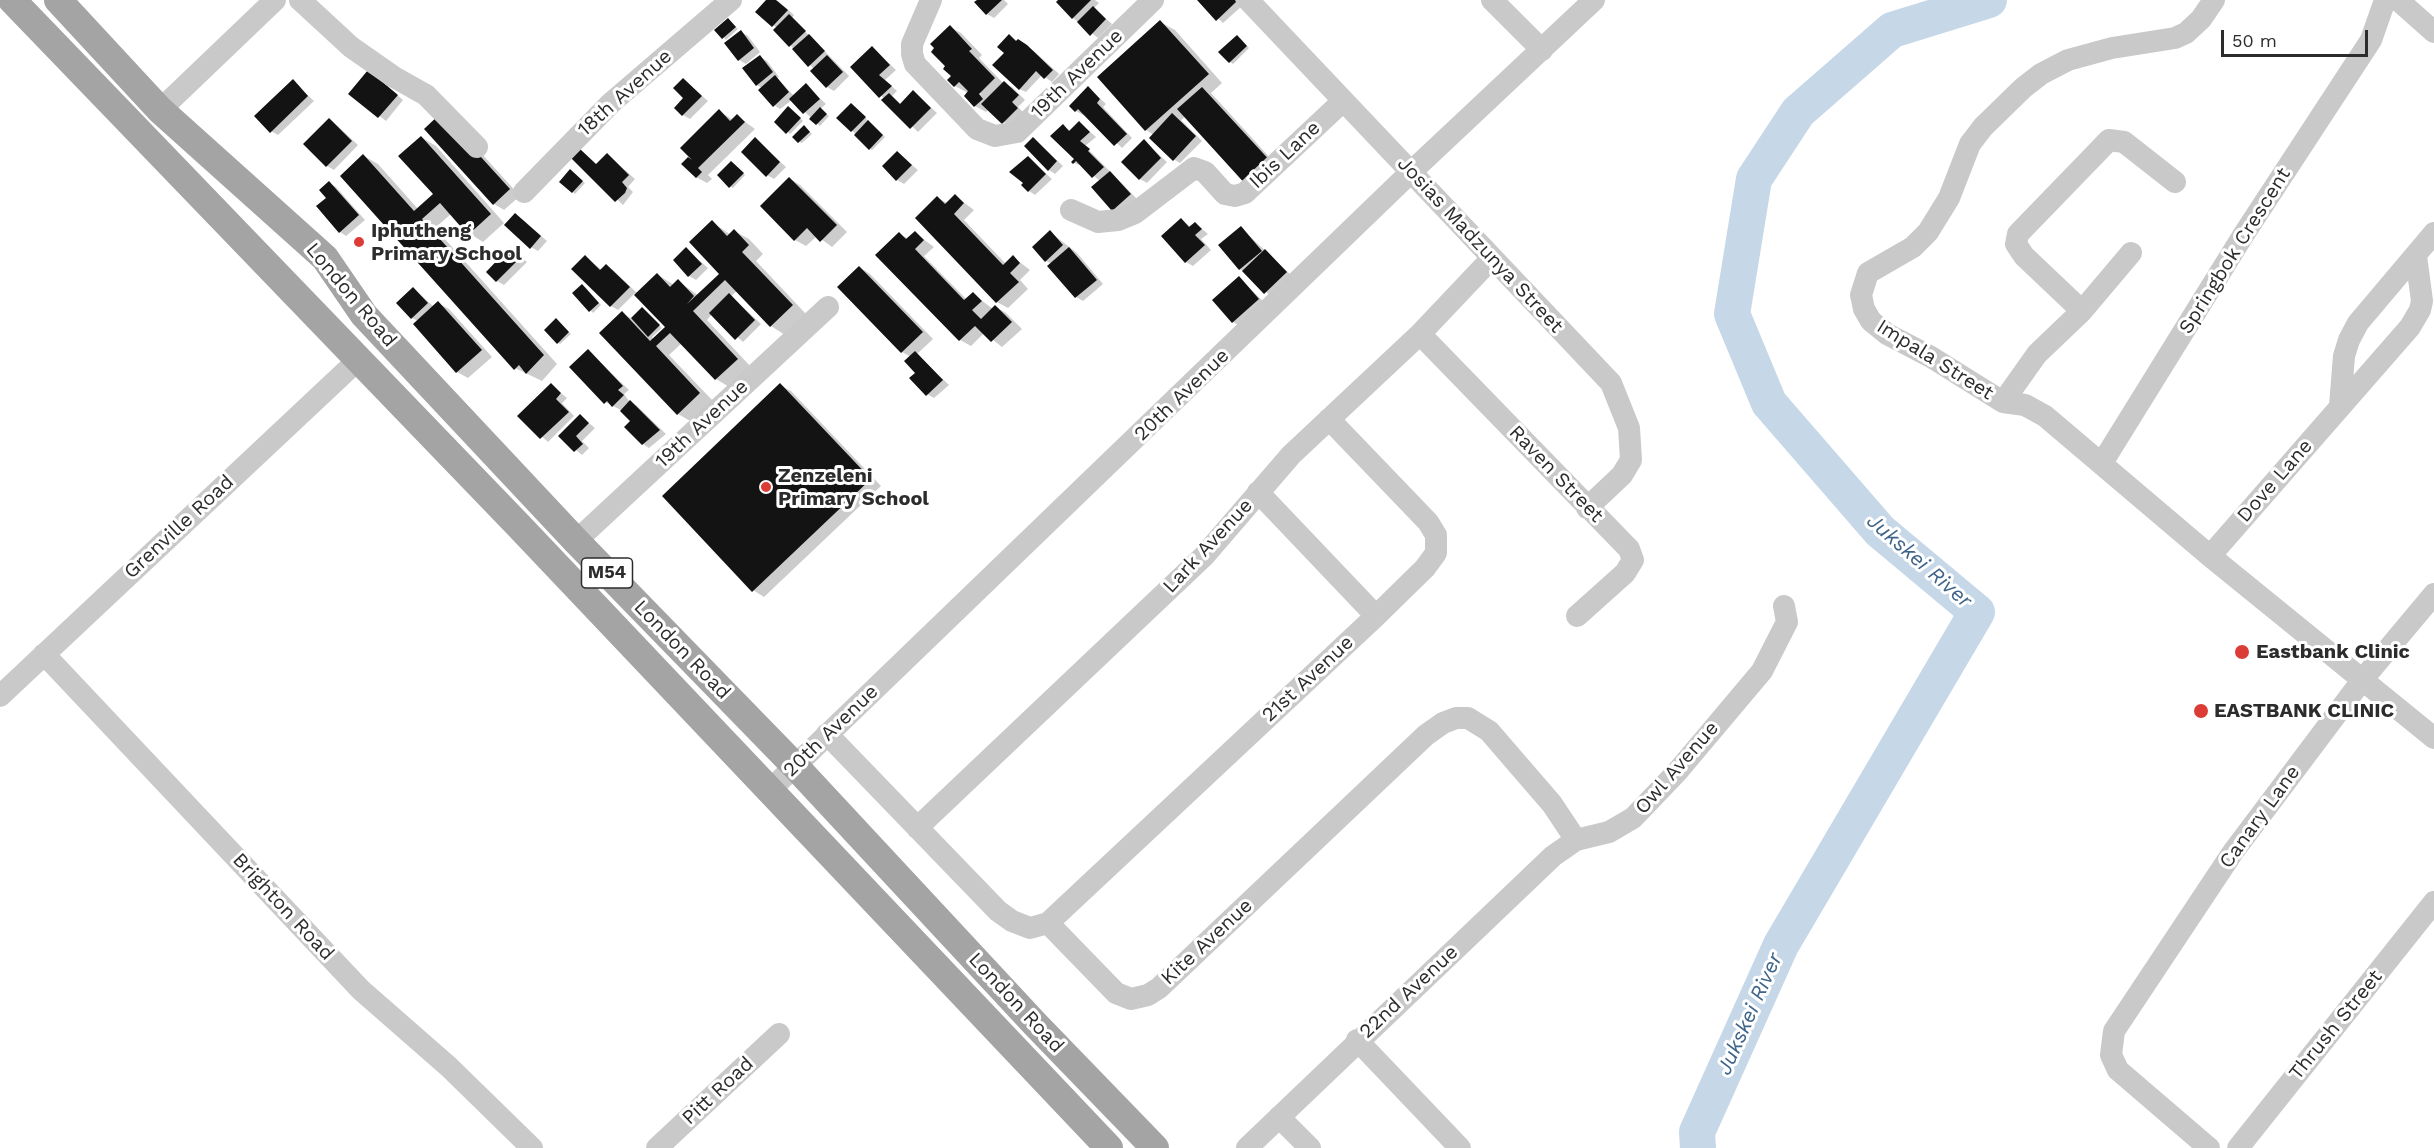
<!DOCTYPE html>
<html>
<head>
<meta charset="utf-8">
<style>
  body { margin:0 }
  #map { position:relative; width:2434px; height:1148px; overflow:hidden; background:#fff; font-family:"Work Sans",sans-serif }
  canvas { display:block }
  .scale { position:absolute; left:2221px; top:30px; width:147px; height:27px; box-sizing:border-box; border:3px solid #2c2c2c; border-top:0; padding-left:8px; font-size:18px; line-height:21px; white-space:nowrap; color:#2c2c2c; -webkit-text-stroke:4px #fff; paint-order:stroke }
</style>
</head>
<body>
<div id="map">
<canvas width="2434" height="1148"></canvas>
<div class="scale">50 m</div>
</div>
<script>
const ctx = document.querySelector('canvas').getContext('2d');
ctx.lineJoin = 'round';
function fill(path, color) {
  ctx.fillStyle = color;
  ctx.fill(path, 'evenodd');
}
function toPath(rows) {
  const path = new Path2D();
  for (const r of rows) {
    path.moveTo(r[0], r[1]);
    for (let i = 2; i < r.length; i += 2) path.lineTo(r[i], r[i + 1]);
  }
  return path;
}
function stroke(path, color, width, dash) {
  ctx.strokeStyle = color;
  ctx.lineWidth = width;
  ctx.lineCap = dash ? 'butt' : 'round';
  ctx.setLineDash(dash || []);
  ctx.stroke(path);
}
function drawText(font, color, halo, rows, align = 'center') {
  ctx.font = font + ' "Work Sans",sans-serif';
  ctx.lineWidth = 6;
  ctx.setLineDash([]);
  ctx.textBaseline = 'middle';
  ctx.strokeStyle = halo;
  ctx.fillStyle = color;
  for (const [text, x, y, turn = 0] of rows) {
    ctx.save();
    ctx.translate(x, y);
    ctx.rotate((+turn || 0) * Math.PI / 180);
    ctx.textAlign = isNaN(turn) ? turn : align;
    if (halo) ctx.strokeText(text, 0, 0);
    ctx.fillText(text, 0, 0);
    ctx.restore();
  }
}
const shadow = toPath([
  [768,0,778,1,794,15,792,18,849,76,834,91,827,87,814,69,775,30,777,28,757,12],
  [979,0,1004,0,1008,4,994,18,987,14],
  [1061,0,1095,0,1099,3,1094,8,1112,24,1098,38,1073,18],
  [1199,0,1237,0,1242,6,1223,23],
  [729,20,738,29,726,40,717,30],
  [1160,22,1175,30,1222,83,1211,93,1282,171,1186,116,1181,120,1202,141,1180,163,1173,159,1154,135,1146,130,1099,77],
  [950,27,961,33,982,55,979,58,1004,84,1012,87,1025,100,1018,107,1024,113,1010,127,989,109,986,112,975,106,968,93,955,86,953,76,933,52],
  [973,86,982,95,973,92],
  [741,32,748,36,760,52,746,64,739,60],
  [1009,36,1034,51,1059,74,1052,82,1042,75,1026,92,1019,89,1006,53],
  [1240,38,1249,48,1233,64,1230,62],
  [873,48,896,70,885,80,897,91,892,96,902,105,914,92,937,113,918,132,852,67],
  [760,57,767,61,779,77,777,78,794,96,806,85,826,104,820,109,829,116,820,126,792,100,780,109,774,105,762,88,757,85],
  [375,76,403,100,386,121,350,93],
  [684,80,708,101,690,119,683,115],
  [293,81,314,101,278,135,271,131],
  [1089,88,1106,104,1103,107,1132,138,1122,148,1085,113,1083,115,1076,111],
  [852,105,885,137,872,150,839,118],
  [791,110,803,121,790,134,776,122],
  [719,111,733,120,737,116,755,129,708,175,712,179,707,183,696,177,698,164],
  [330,119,358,145,334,170,327,166],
  [452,121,520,196,504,210,494,204],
  [1080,123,1096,137,1085,146,1137,199,1119,214,1113,210,1100,181,1082,166,1074,163,1076,159,1063,126,1071,131],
  [807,129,812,134,802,143,799,142],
  [421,137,436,146,504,223,483,242,469,233,451,214,435,228,557,364,542,381,515,368,364,156,378,164,418,209,435,194],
  [1033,138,1063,166,1055,174,1049,170],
  [755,139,786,167,774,179,767,175],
  [1144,141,1167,162,1147,183,1140,179],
  [580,150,597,165,607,154,635,179,628,187,633,192,623,205,573,158],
  [897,153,918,170,904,184,897,180],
  [1028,158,1052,179,1035,195,1029,191,1025,183],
  [734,164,745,175,733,188,730,186],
  [573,173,585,183,575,194,573,192],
  [790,179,800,185,847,232,832,247,817,236,806,246,795,240],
  [329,183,336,187,365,220,346,236,340,232,328,198],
  [955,196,974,210,964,220,1006,264,1013,257,1030,270,1020,280,1028,289,1008,308,997,302,917,218,938,198,947,203],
  [522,219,547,241,538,251,531,247],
  [1182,220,1191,227,1196,224,1208,234,1201,239,1211,250,1193,266,1186,262],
  [712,222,731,235,734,231,749,239,763,254,756,261,806,314,785,335,771,326,737,291,731,296,761,324,743,342,712,314,707,320,752,368,731,388,716,379,682,343,669,355,714,402,692,422,678,414,622,313,632,319,645,311,662,328,652,337,654,340,667,327,635,293,618,310,611,306,585,257,602,270,606,266,613,270,638,294,658,275,674,285,678,281,699,296,721,274],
  [1241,228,1293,277,1272,297,1240,269,1220,245],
  [1050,232,1077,253,1103,284,1083,301,1076,297,1049,266,1052,264,1046,261],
  [915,233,934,247,924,256,967,300,973,294,993,309,996,307,1006,313,1022,329,1002,347,984,333,971,346,960,340,899,234,909,239],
  [511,249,527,262,504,285,497,281],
  [686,249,708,268,696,280,689,276],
  [859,267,870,274,933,339,917,354,949,385,934,398,927,394,911,357,902,352,839,287],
  [1239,278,1265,303,1240,326,1233,322],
  [585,287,601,305,593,313,574,293],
  [413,288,434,307,438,303,449,309,492,357,468,378,457,372,418,321,412,318],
  [559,322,571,334,560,344,557,342],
  [588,351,629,390,624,394,629,401,637,406,666,434,649,448,643,444,632,421,621,410,605,402],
  [551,385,567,398,562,403,574,416,548,442,519,416],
  [780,385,791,391,881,486,764,597,753,590],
  [580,416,595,428,582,441,589,448,582,455,560,436]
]);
const river = toPath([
  [1698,1148,1697,1132,1781,945,1977,612,1880,531,1769,403,1732,314,1754,179,1798,112,1892,30,1989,0]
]);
const building = toPath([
  [766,0,776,0,788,10,772,27,755,12],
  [977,0,1002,0,986,15,974,2],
  [1058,0,1091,0,1072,19,1056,2],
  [1197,0,1235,0,1236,2,1216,21],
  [1093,6,1106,19,1090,36,1077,22],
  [789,14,806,31,789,47,773,30],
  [728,18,736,27,722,39,714,30],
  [1160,20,1209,74,1145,131,1097,77],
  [950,25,972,49,969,51,995,78,979,94,983,99,974,107,964,96,968,91,959,82,954,87,947,80,951,76,943,69,945,66,931,52,934,48,930,44],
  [741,30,754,48,738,61,724,43],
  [809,34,825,51,808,67,792,49],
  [1009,34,1016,41,1018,39,1027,45,1053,70,1044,79,1036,71,1019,90,992,65,1004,53,997,47],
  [1237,35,1247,46,1229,63,1218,52],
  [872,46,890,65,879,75,892,86,879,98,850,67],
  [760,55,773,72,756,86,742,68],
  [827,55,843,72,826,88,810,71],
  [368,70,398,95,378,118,348,94],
  [775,75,789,92,773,107,758,90],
  [683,78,702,96,682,116,674,108,683,98,673,88],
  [293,79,308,96,270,133,254,116],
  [1004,81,1019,95,1012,102,1018,108,1002,124,981,104],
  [806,83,820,99,803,114,789,99],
  [1088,86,1100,99,1097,103,1127,134,1114,146,1078,109,1075,112,1069,106],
  [1202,87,1273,164,1248,187,1177,109],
  [913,90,931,108,910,129,881,100,889,93,900,104],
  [851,103,866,117,851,132,836,118],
  [788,106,801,118,786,134,774,122],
  [820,107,827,114,816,125,809,119],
  [719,109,730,121,737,114,745,122,698,168,702,172,696,178,681,164,688,157,692,160,680,148],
  [441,113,510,189,493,205,424,129],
  [1172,113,1196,136,1173,161,1149,138],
  [329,118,352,141,326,167,303,144],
  [868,120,883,135,869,150,854,135],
  [1079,121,1090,132,1080,141,1090,149,1088,151,1104,167,1092,178,1076,161,1073,164,1071,162,1074,159,1050,136,1063,124,1069,131],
  [804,125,810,132,798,143,792,137],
  [421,136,491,214,468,235,440,203,422,219,544,355,526,374,519,365,514,370,340,176,363,154,414,211,433,194,398,156],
  [755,137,780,162,766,177,741,152],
  [1033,137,1057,161,1048,171,1024,146],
  [1144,139,1161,158,1139,180,1121,162],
  [580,149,596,164,607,153,629,175,622,182,627,188,625,193,615,202,571,158],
  [897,151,912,165,896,181,882,166],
  [1028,156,1046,174,1028,192,1021,185,1023,183,1009,172],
  [731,161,744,173,729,188,717,175],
  [570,169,583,181,572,193,559,182],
  [1110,171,1131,194,1112,211,1091,187],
  [789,177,837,225,820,242,807,228,794,241,760,206],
  [329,181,359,215,339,233,316,206,326,198,319,190],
  [955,194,964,203,954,214,1003,265,1013,255,1020,263,1010,273,1019,282,996,303,915,218,937,196,945,204],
  [515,213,541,236,530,249,504,225],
  [1181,218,1189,227,1195,222,1202,229,1195,235,1205,245,1185,263,1161,236],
  [712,220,727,236,734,229,749,245,742,252,793,305,770,327,725,280,693,311,738,359,715,380,670,333,656,346,700,393,677,415,599,333,622,311,650,341,665,327,634,295,657,273,670,287,678,279,694,296,687,304,719,274,689,242],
  [1241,226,1262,251,1239,270,1218,245],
  [1050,230,1063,245,1045,262,1032,247],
  [915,231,924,240,915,249,964,300,973,292,982,301,972,310,981,319,995,305,1012,322,991,342,975,326,959,341,875,255,899,232,906,239],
  [510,247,521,257,496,282,486,272],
  [686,247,702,264,688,277,673,260],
  [1069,247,1097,280,1075,298,1047,266],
  [1265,249,1287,272,1264,294,1242,271],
  [585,255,600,270,606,264,630,287,610,307,571,269],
  [859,266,923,332,901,353,837,287],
  [1239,276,1259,299,1232,323,1212,300],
  [582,284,599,303,589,312,572,293],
  [413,287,428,303,411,319,396,303],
  [729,293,755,320,735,340,709,313],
  [438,301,482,350,456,373,413,324],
  [642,307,660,325,648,337,631,318],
  [556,318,569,332,557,344,544,330],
  [588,349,623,386,618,390,624,395,612,407,607,401,604,404,569,367],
  [915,351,943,380,926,396,909,378,915,373,904,361],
  [551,383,561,393,556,399,569,412,540,439,517,416],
  [780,383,871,479,752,592,662,496],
  [630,400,660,430,642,445,624,427,630,421,620,411],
  [580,414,589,423,576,436,583,444,574,452,558,436]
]);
const minor = toPath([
  [300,0,351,47,394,77,426,95,477,147],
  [931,0,912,44,912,54,915,64,977,129,995,136,1017,132,1153,0],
  [1248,0,1611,383,1629,428,1631,460,1622,475,1587,508],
  [1492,0,1542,50],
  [2214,0,2201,19,2186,33,2175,38,2112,48,2068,60,2041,74,2023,88,1983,127,1970,144,1949,198,1928,232,1913,247,1868,273,1861,295,1864,309,1871,321,1887,334,1931,357,2003,402,2025,405,2045,416,2210,556,2434,738],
  [2398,0,2434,32],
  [160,110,275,0],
  [524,192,611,103,731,0],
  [1071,210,1098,222,1118,220,1135,213,1194,168,1205,172,1225,194,1235,196,1245,193,1343,101],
  [2082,311,2024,256,2016,244,2018,234,2109,140,2124,142,2175,182],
  [1420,334,1629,549,1633,560,1625,573,1577,616],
  [2003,402,2037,354,2082,311,2131,253],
  [2340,406,2344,356,2349,340,2358,323,2434,233],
  [2102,463,2244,234,2371,40,2385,0],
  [1258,492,1376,616],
  [576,541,828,307],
  [2210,556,2410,327,2420,310,2422,301,2416,256],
  [44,654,361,990,449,1067,532,1148],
  [0,696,359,359],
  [827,734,998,911,1012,921,1030,928,1048,923,1116,993,1131,999,1148,995,1159,988,1426,735,1443,723,1456,718,1468,718,1489,731,1552,804,1576,840],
  [770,790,1411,172,1594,0],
  [917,828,1204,556,1291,455,1420,334,1492,258],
  [1048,923,1376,616,1425,568,1436,553,1436,535,1428,522,1329,419],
  [1357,1040,1460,1148],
  [1279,1117,1310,1148],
  [657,1148,779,1034],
  [1247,1148,1553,856,1576,840,1609,832,1633,818,1677,772,1762,671,1787,622,1784,606],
  [2209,1148,2118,1070,2111,1055,2114,1031,2233,852,2363,679,2434,594],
  [2238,1148,2434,902]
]);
const major = toPath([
  [12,0,519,526,1109,1148],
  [58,0,160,110,325,258,364,315,576,541,795,766,1035,1024,1155,1148]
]);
const markers = [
  [359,242,6,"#db3d36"],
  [766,487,6,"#db3d36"],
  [2242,652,8,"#db3d36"],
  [2201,711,8,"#db3d36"]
];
const shields = [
  [607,573,51]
];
const shieldNames = [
  ["M54",607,573]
];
const streetNames = [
  ["19th Avenue",1077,74,-44],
  ["18th Avenue",625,93,-42],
  ["Ibis Lane",1285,155,-43],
  ["Josias Madzunya Street",1480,245,47],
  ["Springbok Crescent",2235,251,-58],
  ["London Road",351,295,50],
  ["Impala Street",1935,360,32],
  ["20th Avenue",1182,395,-44],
  ["19th Avenue",702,424,-43],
  ["Raven Street",1556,474,46],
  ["Dove Lane",2275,481,-49],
  ["Grenville Road",179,527,-43],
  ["Lark Avenue",1208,546,-47],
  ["London Road",682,650,46],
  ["21st Avenue",1308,679,-43],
  ["20th Avenue",831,731,-44],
  ["Owl Avenue",1677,768,-49],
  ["Canary Lane",2260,817,-54],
  ["Brighton Road",283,907,47],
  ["Kite Avenue",1207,942,-43],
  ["22nd Avenue",1409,992,-43],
  ["London Road",1016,1003,47],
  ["Thrush Street",2336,1025,-51],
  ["Pitt Road",718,1091,-43]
];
const poiNames = [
  ["Iphutheng",371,231],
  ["Primary School",371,254],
  ["Zenzeleni",778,476],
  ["Primary School",778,499],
  ["Eastbank Clinic",2256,652],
  ["EASTBANK CLINIC",2214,711]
];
const waterNames = [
  ["Jukskei River",1919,561,41],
  ["Jukskei River",1750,1014,-66]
];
fill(shadow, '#0003');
stroke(river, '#c6d7e8', 36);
fill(building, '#131313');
stroke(minor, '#c9c9c9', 22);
stroke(major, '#a4a4a4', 28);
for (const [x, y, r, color] of markers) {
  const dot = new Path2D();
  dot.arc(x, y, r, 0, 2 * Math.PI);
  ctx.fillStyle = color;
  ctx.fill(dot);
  stroke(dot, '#fff', 2);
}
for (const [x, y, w] of shields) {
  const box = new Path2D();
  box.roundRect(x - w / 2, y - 15, w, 30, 4.5);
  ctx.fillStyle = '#fff';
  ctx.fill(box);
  stroke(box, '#2c2c2c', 1.5);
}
drawText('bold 18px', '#2c2c2c', null, shieldNames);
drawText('20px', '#2c2c2c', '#fff', streetNames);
drawText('bold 20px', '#2c2c2c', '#fff', poiNames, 'left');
drawText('italic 21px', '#3f6489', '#fff', waterNames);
</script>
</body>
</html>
